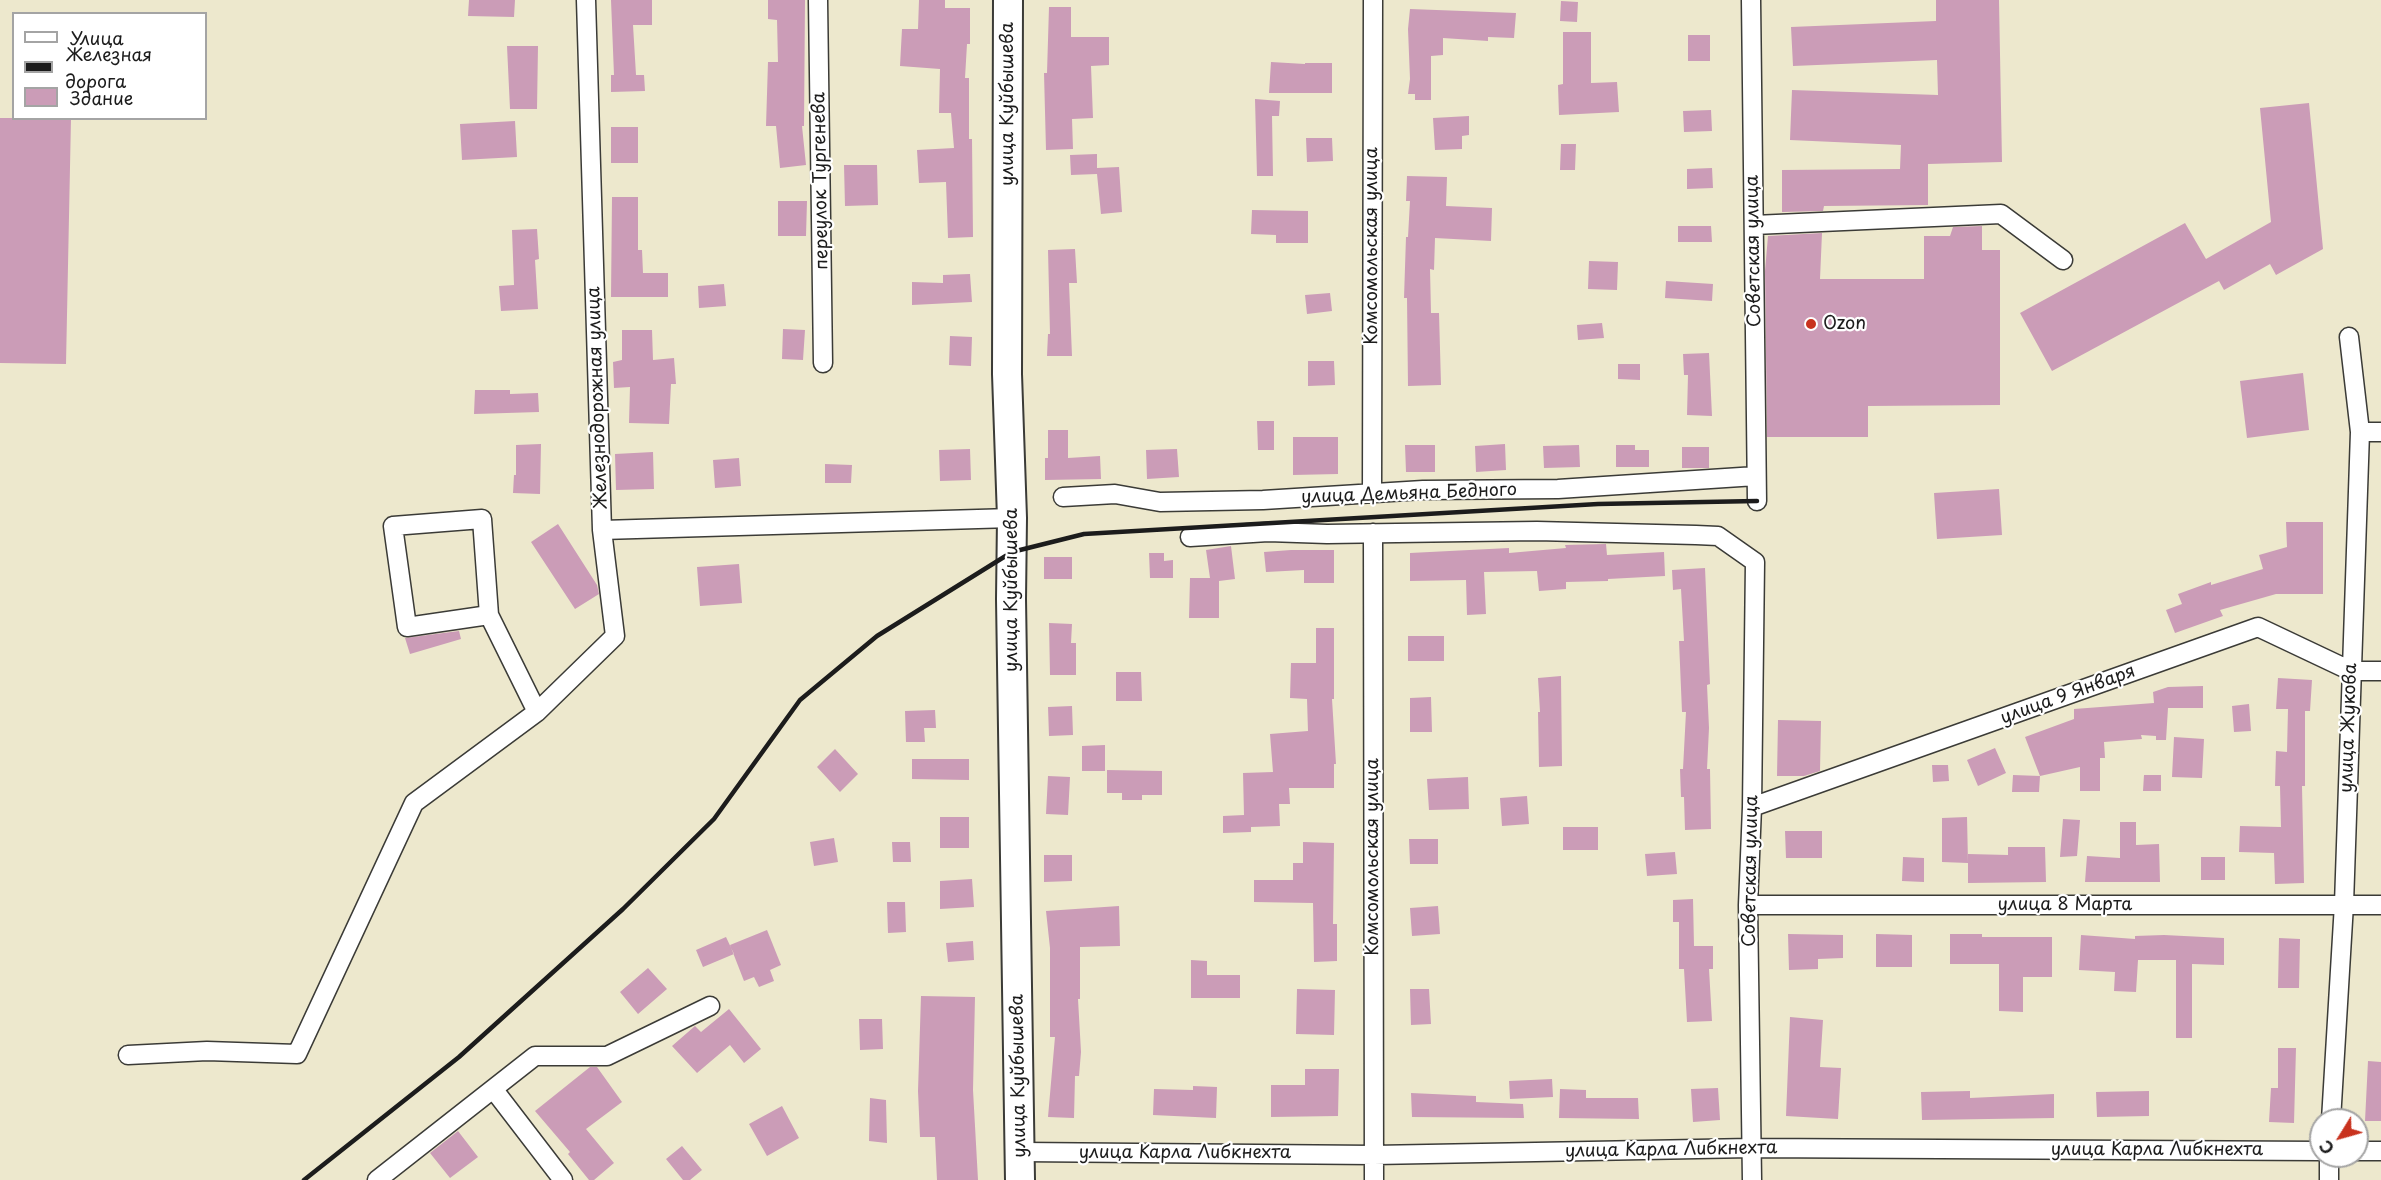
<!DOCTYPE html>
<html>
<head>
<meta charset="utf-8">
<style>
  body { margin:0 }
  #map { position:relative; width:2381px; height:1180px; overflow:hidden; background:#ede8cd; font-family:"Playpen Sans",sans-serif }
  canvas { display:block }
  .legend { position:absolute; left:12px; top:12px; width:195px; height:108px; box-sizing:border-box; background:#fff; border:2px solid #a4a4a4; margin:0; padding:8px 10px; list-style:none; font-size:18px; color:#1c1c1c }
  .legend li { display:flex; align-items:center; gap:12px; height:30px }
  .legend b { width:30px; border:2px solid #a4a4a4 }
  .north { position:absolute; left:2309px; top:1108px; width:60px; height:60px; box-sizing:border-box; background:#fff; border:2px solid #a4a4a4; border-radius:50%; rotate:233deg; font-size:16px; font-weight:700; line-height:24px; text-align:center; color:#1c1c1c }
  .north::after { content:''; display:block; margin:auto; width:21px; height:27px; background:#c8321e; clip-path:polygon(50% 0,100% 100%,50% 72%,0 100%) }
</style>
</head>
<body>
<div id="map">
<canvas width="2381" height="1180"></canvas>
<ul class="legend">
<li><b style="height:8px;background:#fff"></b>Улица</li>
<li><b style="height:8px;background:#1c1c1c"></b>Железная дорога</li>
<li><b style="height:16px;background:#cb9cb7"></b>Здание</li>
</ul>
<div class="north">С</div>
</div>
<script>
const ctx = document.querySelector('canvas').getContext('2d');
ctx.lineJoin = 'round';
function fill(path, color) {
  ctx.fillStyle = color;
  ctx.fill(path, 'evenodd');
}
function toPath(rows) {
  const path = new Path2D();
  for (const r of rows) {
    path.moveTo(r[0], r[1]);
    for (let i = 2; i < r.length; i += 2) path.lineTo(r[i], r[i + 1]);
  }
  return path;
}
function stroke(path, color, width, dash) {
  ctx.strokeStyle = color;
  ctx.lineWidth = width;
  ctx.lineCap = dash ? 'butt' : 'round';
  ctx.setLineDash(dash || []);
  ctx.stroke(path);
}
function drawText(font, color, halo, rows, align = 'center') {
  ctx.font = font + ' "Playpen Sans",sans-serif';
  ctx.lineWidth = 4.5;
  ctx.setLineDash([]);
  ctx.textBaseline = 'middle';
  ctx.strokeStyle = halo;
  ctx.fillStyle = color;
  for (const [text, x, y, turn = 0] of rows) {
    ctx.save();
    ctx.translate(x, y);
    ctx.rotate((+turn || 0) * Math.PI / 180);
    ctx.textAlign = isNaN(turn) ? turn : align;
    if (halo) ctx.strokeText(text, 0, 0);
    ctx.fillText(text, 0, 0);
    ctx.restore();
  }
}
const building = toPath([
  [469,0,515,0,514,17,468,16],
  [611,0,652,0,652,25,633,25,636,75,644,75,645,91,611,92,611,75,614,75],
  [768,0,805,0,804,126,802,126,806,165,780,168,776,126,766,126,768,62,778,62,777,20,768,19],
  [919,0,945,0,945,8,970,8,970,44,967,44,965,78,969,78,969,139,972,139,973,237,948,238,946,182,919,183,917,150,954,148,951,113,939,113,940,69,900,66,902,29,918,29],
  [1936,0,1999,0,2002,162,1928,164,1928,205,1824,206,1823,211,1782,212,1782,170,1900,169,1901,145,1790,140,1792,90,1938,95,1937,60,1793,66,1791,27,1936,21],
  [1561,1,1578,2,1577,22,1560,21],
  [1049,7,1071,7,1071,37,1109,37,1109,65,1091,66,1093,118,1072,119,1073,149,1046,150,1044,73,1047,73],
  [1410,9,1516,13,1514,38,1488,37,1488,41,1443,38,1443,55,1431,56,1431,100,1415,100,1415,94,1408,94,1410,79,1408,29],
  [1563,32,1591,32,1591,83,1617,82,1619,112,1559,115,1558,85,1563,84],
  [1688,35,1710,35,1710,61,1688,61],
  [507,46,538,46,537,109,510,109],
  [1271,62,1305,64,1305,63,1332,63,1332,93,1269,93],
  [1255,99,1280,101,1279,116,1272,116,1273,176,1257,176],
  [2309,103,2323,249,2276,275,2270,264,2224,290,2219,281,2052,371,2020,313,2185,223,2206,259,2271,222,2260,108],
  [1711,110,1712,131,1684,132,1683,111],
  [1469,116,1469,135,1462,136,1462,149,1435,150,1433,118],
  [0,118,71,118,66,364,0,363],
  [515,121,517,157,462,160,460,124],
  [611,127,638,127,638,163,611,163],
  [1306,138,1332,138,1333,161,1307,162],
  [1561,144,1576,144,1575,170,1560,170],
  [1097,154,1097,168,1119,167,1122,212,1101,214,1097,174,1071,175,1070,155],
  [844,165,877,165,878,205,845,206],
  [1712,168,1713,188,1687,189,1687,169],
  [1407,176,1447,177,1446,206,1492,208,1491,241,1435,238,1434,270,1430,269,1431,313,1439,313,1441,385,1408,386,1407,298,1404,298,1406,237,1408,237,1410,201,1406,201],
  [612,197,638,197,638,250,642,250,643,273,668,273,668,297,611,297],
  [778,201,807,201,806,236,778,236],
  [1252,210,1308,211,1308,243,1276,243,1276,235,1251,234],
  [1678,226,1711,226,1712,242,1678,242],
  [1982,226,1982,250,2000,250,2000,405,1868,406,1868,437,1767,437,1765,271,1768,236,1822,233,1820,279,1924,279,1924,236,1950,236,1953,227],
  [537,229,539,259,535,260,538,309,501,311,499,286,514,285,512,230],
  [1075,249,1077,283,1069,283,1072,356,1047,356,1048,334,1050,334,1048,250],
  [1589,261,1618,262,1617,290,1588,289],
  [970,274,972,302,912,305,912,282,943,283,943,275],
  [1666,281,1713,284,1712,301,1665,298],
  [724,284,726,306,699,308,698,286],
  [1330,293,1332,311,1307,314,1305,295],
  [1602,323,1604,338,1578,340,1577,325],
  [783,329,805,330,803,360,782,359],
  [622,330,652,330,653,360,674,358,676,384,671,384,669,424,629,423,630,387,614,388,613,362,622,360],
  [950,336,972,337,971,366,949,365],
  [1709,353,1712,416,1687,415,1688,375,1684,375,1683,354],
  [1308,361,1334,361,1335,385,1308,386],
  [1618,364,1640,364,1640,380,1618,379],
  [2303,373,2309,430,2247,438,2240,381],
  [475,390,510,390,510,394,538,393,539,412,474,414],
  [1257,421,1274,421,1274,450,1258,450],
  [1048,430,1068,430,1068,458,1100,456,1101,479,1045,480,1045,458,1048,458],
  [1293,437,1338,437,1338,474,1293,475],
  [541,444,540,494,513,493,514,475,516,475,516,445],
  [1505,444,1506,470,1476,472,1475,446],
  [1405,445,1435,445,1435,472,1406,472],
  [1579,445,1580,467,1544,468,1543,446],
  [1616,445,1635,445,1635,450,1649,450,1649,467,1616,467],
  [1682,447,1709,447,1709,468,1682,468],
  [970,449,971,480,940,481,939,450],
  [1177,449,1179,477,1147,479,1146,450],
  [653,452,654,489,616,490,615,454],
  [739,458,741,486,715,488,713,460],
  [825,464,852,465,851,483,825,483],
  [1999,489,2002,535,1937,539,1934,493],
  [2286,522,2323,522,2323,594,2276,594,2220,610,2223,616,2175,633,2166,610,2182,604,2178,594,2211,582,2211,585,2263,569,2259,555,2287,547],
  [558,524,597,585,599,594,575,609,531,542],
  [1606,544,1607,555,1664,552,1665,576,1608,579,1608,581,1566,582,1566,589,1539,591,1537,571,1484,572,1486,614,1467,615,1466,580,1410,581,1410,553,1509,548,1509,553,1566,548,1565,545],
  [1231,546,1235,579,1219,581,1219,618,1189,618,1190,578,1210,578,1206,550],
  [1291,550,1334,550,1334,583,1304,583,1304,570,1266,572,1264,552],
  [1149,553,1164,553,1164,561,1173,560,1173,578,1150,578],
  [1044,557,1072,557,1072,579,1044,579],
  [739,564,742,603,700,606,697,567],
  [1705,568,1710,684,1707,685,1709,728,1707,769,1710,769,1711,829,1685,830,1684,797,1681,797,1680,769,1683,769,1686,712,1682,712,1679,641,1684,641,1681,589,1673,590,1672,570],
  [1049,623,1072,624,1071,643,1076,643,1076,675,1050,675],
  [1316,628,1334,628,1334,699,1332,699,1336,764,1334,764,1334,788,1289,788,1290,804,1279,804,1280,826,1251,827,1251,832,1223,833,1223,816,1244,815,1243,773,1273,772,1270,734,1308,731,1307,699,1290,698,1291,663,1316,663],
  [459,631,461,639,410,654,405,638],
  [1408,636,1444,636,1444,661,1408,661],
  [1116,672,1141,672,1142,701,1116,701],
  [1561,676,1562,766,1539,767,1538,712,1540,712,1538,678],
  [2278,678,2312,680,2310,711,2305,711,2305,786,2302,786,2304,883,2275,884,2274,853,2239,852,2240,826,2281,827,2280,786,2275,786,2276,751,2287,752,2288,709,2276,709],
  [2203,686,2203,708,2168,708,2166,740,2156,740,2156,736,2141,735,2142,739,2104,742,2105,758,2100,758,2100,791,2080,791,2080,767,2040,776,2025,737,2074,719,2074,709,2154,703,2153,692,2168,687],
  [1431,697,1432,732,1410,732,1410,698],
  [2249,704,2251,731,2234,732,2232,706],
  [1072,706,1073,735,1049,736,1048,707],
  [935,710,936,728,924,728,925,742,906,742,905,711],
  [1778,720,1821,721,1820,771,1804,776,1777,776],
  [2174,737,2204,739,2202,778,2172,777],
  [1105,745,1105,771,1082,771,1082,746],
  [1995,748,2006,773,1978,786,1967,760],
  [835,749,858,774,840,792,817,767],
  [912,759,969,759,969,780,912,779],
  [1932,765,1948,765,1949,781,1933,782],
  [1107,770,1162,771,1162,795,1142,795,1142,800,1122,800,1122,793,1107,793],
  [2013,775,2040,776,2039,792,2012,792],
  [2144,775,2161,775,2161,791,2143,791],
  [1048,776,1070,777,1068,815,1046,814],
  [1468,777,1469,809,1429,810,1427,779],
  [1527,796,1529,824,1502,826,1500,798],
  [940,817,969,817,969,848,940,848],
  [1967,817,1968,863,1942,862,1942,818],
  [2063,819,2080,820,2077,856,2060,857],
  [2120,822,2136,822,2136,845,2159,844,2160,882,2085,882,2087,856,2120,858],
  [1563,827,1598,827,1598,850,1563,850],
  [1785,831,1822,831,1822,858,1786,858],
  [834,838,838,862,814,866,810,842],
  [1409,839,1438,839,1438,864,1410,864],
  [892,842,910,842,911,862,893,862],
  [1303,842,1334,843,1333,924,1337,924,1337,961,1314,962,1313,903,1254,902,1254,880,1293,880,1293,863,1303,863],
  [2008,847,2045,847,2046,882,1968,883,1968,854,2008,855],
  [1675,852,1677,874,1647,876,1645,854],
  [1044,855,1072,855,1072,881,1044,882],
  [1903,857,1924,858,1924,882,1902,881],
  [2201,857,2225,857,2225,880,2201,880],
  [972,879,974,907,940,909,940,881],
  [1693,899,1694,946,1713,946,1713,969,1709,969,1712,1021,1687,1022,1684,969,1679,969,1679,922,1673,922,1673,900],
  [887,902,905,902,906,932,888,933],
  [1119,906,1120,946,1080,947,1080,999,1078,999,1081,1052,1079,1076,1075,1076,1074,1118,1048,1117,1055,1037,1050,1037,1050,948,1046,911],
  [1438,906,1440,934,1412,936,1410,908],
  [767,930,781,965,770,970,774,981,759,987,754,977,744,981,730,945],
  [1788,934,1843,935,1843,958,1818,959,1818,969,1789,970],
  [1876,934,1912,935,1912,967,1876,967],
  [1950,934,1982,934,1982,937,2052,937,2052,977,2023,977,2023,1012,1999,1011,1999,964,1950,964],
  [2081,935,2135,939,2135,936,2164,935,2224,938,2224,965,2192,964,2192,1038,2176,1038,2176,960,2138,960,2136,992,2114,991,2115,972,2079,970],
  [726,937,734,954,703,967,696,950],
  [2279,938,2300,939,2299,988,2278,988],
  [973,941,974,960,948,962,946,943],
  [1191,960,1207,961,1207,975,1240,975,1240,998,1191,998],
  [648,968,667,989,638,1014,620,992],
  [1297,989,1335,990,1334,1035,1296,1034],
  [1410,989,1429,989,1431,1024,1411,1025],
  [921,996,975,997,973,1090,978,1180,937,1180,935,1137,920,1137,918,1091],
  [729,1009,761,1049,744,1063,730,1045,697,1073,672,1046,695,1026,701,1032],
  [1790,1017,1823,1020,1820,1067,1841,1068,1838,1119,1786,1116],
  [859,1019,882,1019,883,1049,860,1050],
  [2278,1048,2296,1048,2294,1123,2269,1122,2271,1088,2278,1088],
  [2368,1061,2381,1062,2381,1121,2365,1121],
  [590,1067,597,1067,622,1102,586,1129,614,1163,594,1180,589,1180,568,1154,570,1152,535,1111],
  [1305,1069,1339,1069,1338,1116,1271,1117,1271,1085,1305,1085],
  [1552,1079,1553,1097,1510,1099,1509,1081],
  [1193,1086,1217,1087,1216,1118,1153,1115,1154,1089,1193,1090],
  [1718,1088,1720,1120,1693,1122,1691,1089],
  [1560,1089,1586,1090,1586,1098,1638,1098,1639,1119,1559,1118],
  [1970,1091,1970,1098,2054,1094,2054,1118,1922,1120,1921,1092],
  [2149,1091,2149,1116,2097,1117,2096,1092],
  [1411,1093,1476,1096,1476,1102,1523,1104,1524,1118,1412,1117],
  [870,1098,886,1100,887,1143,869,1141],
  [782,1106,799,1138,767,1156,749,1124],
  [458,1131,478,1157,450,1178,430,1153],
  [682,1146,702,1170,690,1180,683,1180,666,1159]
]);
const street = toPath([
  [586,0,602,530,1012,518],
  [818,0,823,363],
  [1751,0,1757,501],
  [1754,225,2001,214,2063,260],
  [2360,432,2381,432],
  [1372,493,1373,0],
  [1063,497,1115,494,1160,502,1263,500,1423,490,1558,489,1756,476],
  [1373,533,1374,1180],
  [1190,537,1268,532,1327,534,1537,531,1696,535,1718,536,1755,562,1752,807,1748,905,1752,1180],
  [489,615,407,627,393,526,482,519,489,615,537,712,615,636,602,530],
  [1752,807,2258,627,2351,671,2381,671],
  [1748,905,2381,905],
  [128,1055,207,1051,297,1054,414,803,537,712],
  [494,1090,563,1180],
  [2331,1120,2344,904,2360,432,2349,337],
  [2357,1151,2381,1151],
  [1021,1152,1374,1155,1751,1148,2321,1151],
  [377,1180,535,1056,607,1056,710,1006],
  [2329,1180,2329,1156]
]);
const primary = toPath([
  [1008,0,1007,374,1012,518,1011,599,1020,1180]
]);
const rail = toPath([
  [304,1180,459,1057,623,909,714,819,800,700,877,636,1012,552,1084,534,1598,504,1757,501]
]);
const markers = [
  [1811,324,6,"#c8321e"]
];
const streetNames = [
  ["улица Куйбышева",1008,104,-90],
  ["переулок Тургенева",821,181,-91],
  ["Комсомольская улица",1372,246,-90],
  ["Советская улица",1754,251,-91],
  ["Железнодорожная улица",598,398,-92],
  ["улица Демьяна Бедного",1409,494,-2],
  ["улица Куйбышева",1012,590,-90],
  ["улица 9 Января",2068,695,-20],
  ["улица Жукова",2349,728,-88],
  ["Комсомольская улица",1373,857,-90],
  ["Советская улица",1751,871,-89],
  ["улица 8 Марта",2065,905],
  ["улица Куйбышева",1019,1076,-91],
  ["улица Карла Либкнехта",1671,1150,-1],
  ["улица Карла Либкнехта",2157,1150],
  ["улица Карла Либкнехта",1185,1153]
];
const poiNames = [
  ["Ozon",1823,324]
];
fill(building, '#cb9cb7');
stroke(street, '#3b3b37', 21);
stroke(primary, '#3b3b37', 32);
stroke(street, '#fff', 18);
stroke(primary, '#fff', 28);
stroke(rail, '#1c1c1c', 4.5);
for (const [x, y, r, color] of markers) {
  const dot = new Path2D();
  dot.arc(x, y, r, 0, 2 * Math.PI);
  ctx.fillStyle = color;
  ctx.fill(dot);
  stroke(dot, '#fff', 2);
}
drawText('18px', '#1c1c1c', '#fff', streetNames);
drawText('18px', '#1c1c1c', '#fff', poiNames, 'left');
</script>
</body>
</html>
